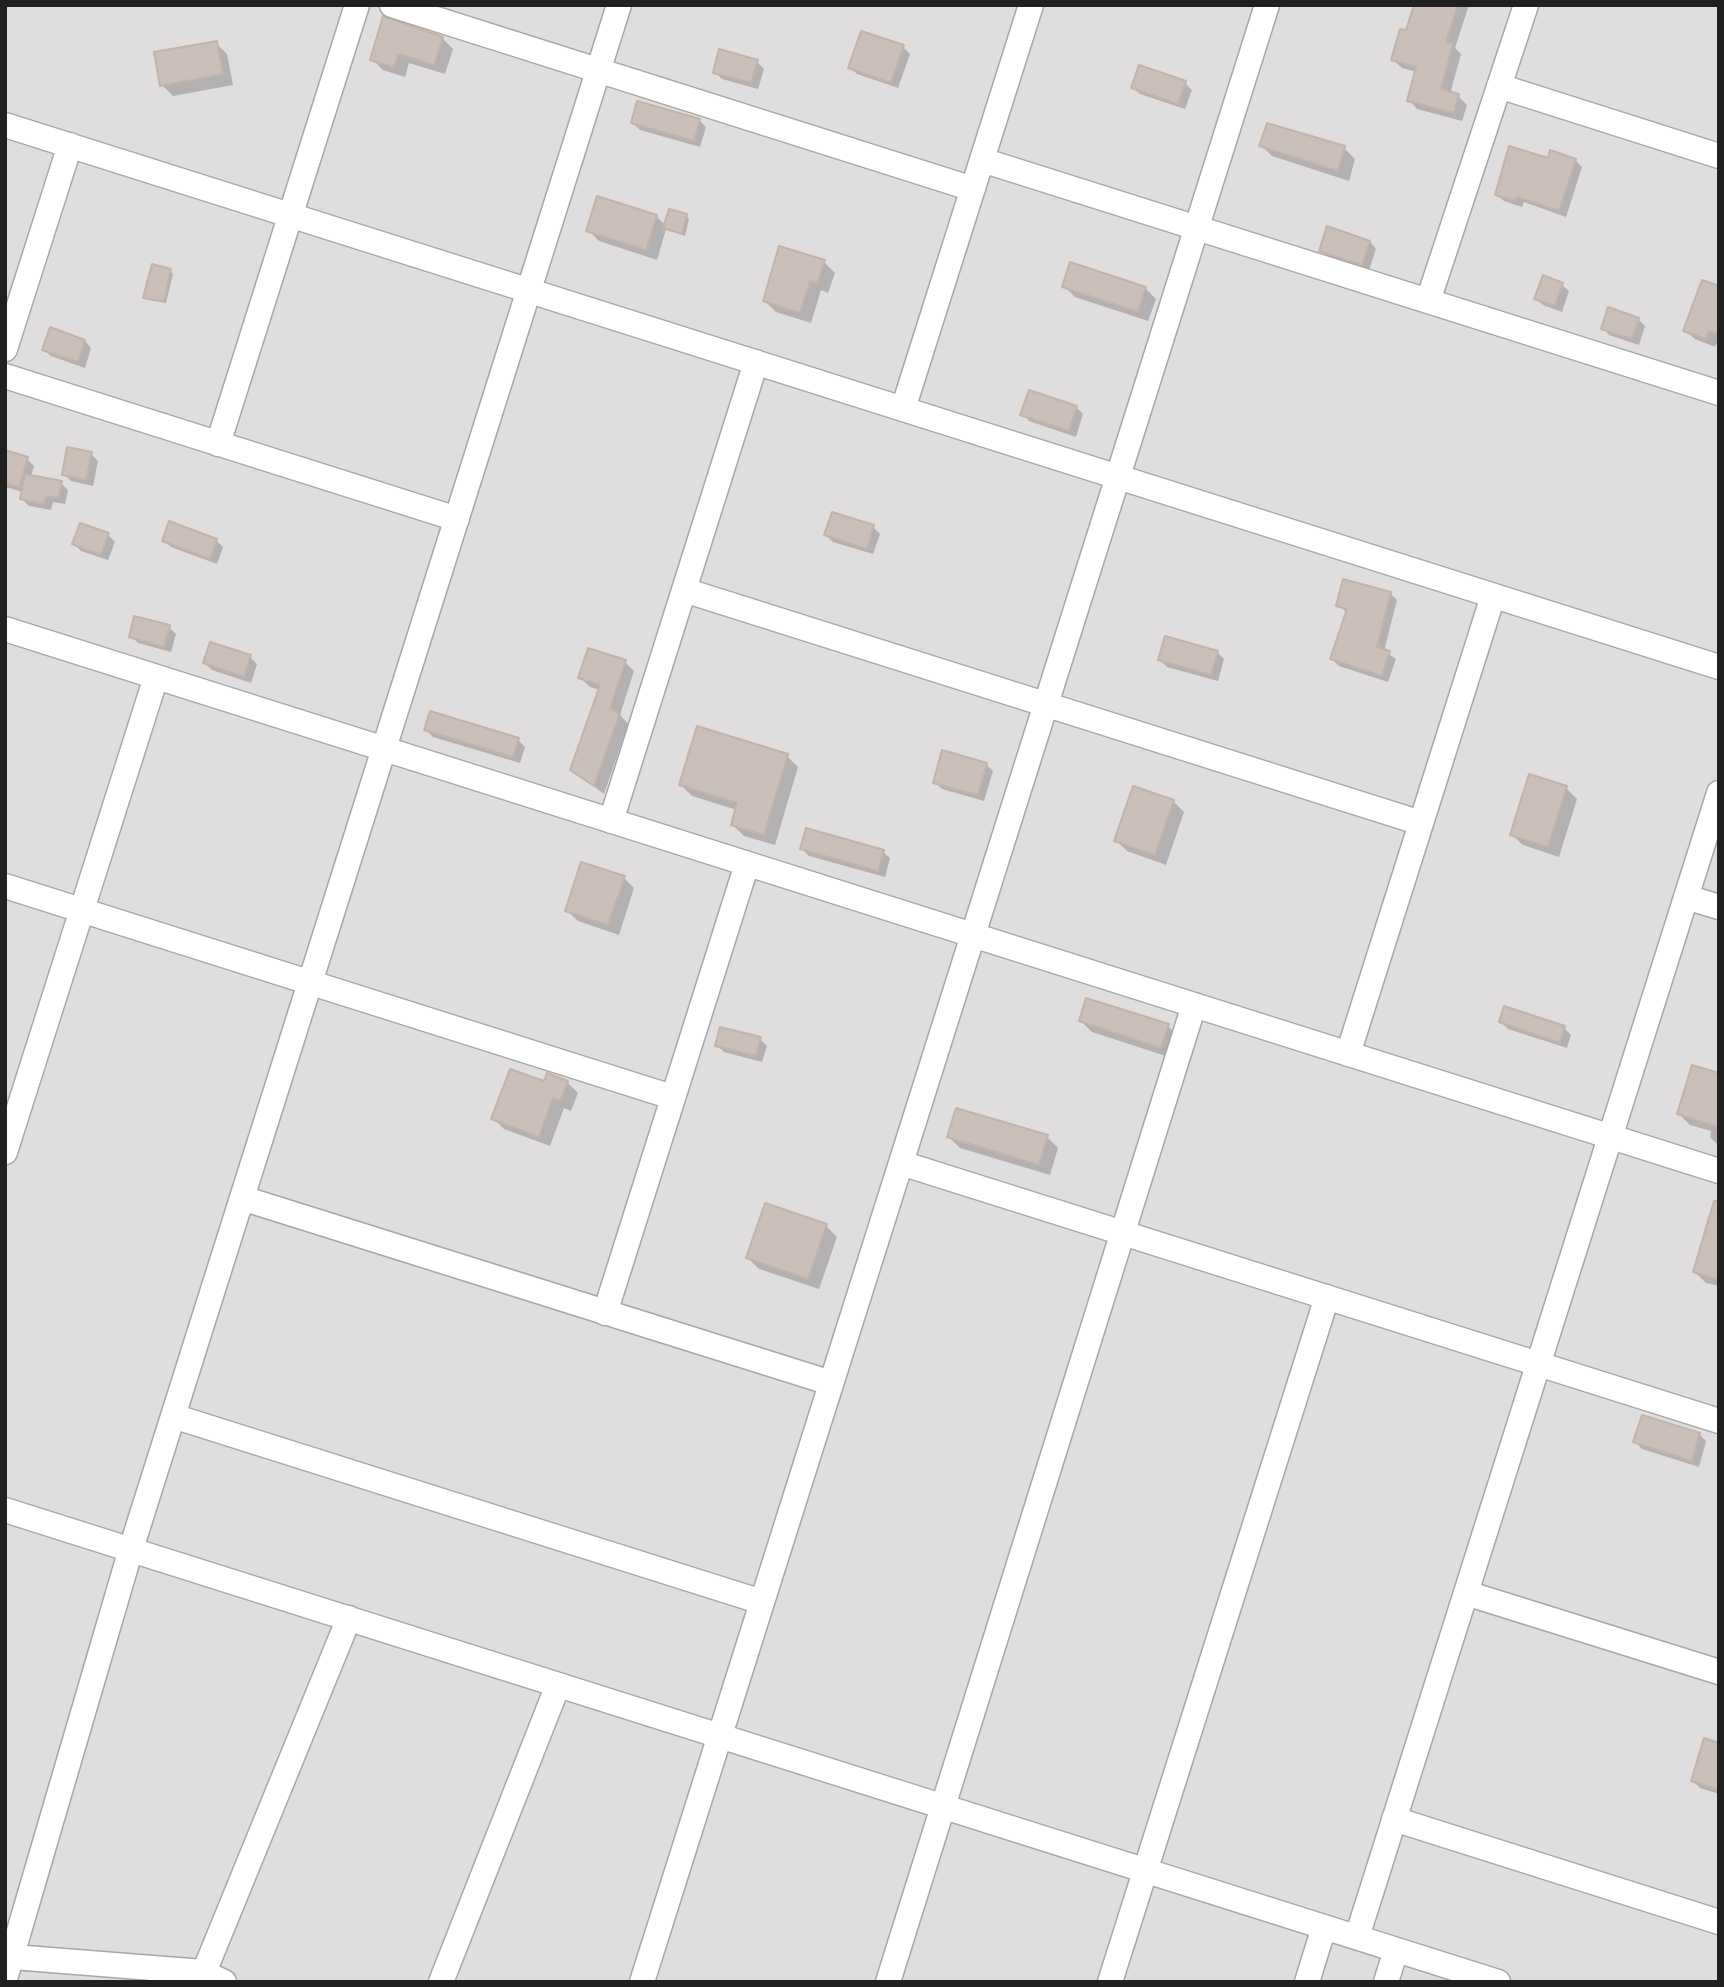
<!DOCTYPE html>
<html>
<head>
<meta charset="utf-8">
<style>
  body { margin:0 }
  #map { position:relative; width:1724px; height:1987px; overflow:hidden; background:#f2ede6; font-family:"Asap Condensed",sans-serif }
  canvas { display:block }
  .frame { position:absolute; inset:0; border:7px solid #202020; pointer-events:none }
</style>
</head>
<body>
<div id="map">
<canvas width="1724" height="1987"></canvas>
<div class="frame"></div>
</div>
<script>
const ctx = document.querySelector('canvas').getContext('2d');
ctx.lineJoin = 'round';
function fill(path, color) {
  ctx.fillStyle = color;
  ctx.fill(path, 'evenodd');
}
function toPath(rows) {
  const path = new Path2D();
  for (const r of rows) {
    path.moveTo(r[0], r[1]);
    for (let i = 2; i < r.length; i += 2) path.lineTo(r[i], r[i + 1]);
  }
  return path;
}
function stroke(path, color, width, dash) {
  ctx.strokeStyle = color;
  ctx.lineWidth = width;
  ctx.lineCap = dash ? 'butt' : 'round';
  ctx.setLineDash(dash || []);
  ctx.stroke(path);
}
const residential = toPath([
  [5,5,1719,5,1719,1982,5,1982]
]);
const shadow = toPath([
  [1416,5,1469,5,1455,48,1461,54,1450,94,1458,96,1467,105,1462,121,1417,109,1409,100,1417,72,1402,68,1393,60,1407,32],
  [442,38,453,49,445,74,409,63,405,77,383,70,372,59],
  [216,43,227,54,233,85,173,96,162,85],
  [903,47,910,54,898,88,857,74,850,67],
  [757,62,764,69,758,89,722,79,715,72],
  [1185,83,1192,90,1185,109,1140,94,1133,87],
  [699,120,706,127,700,147,640,130,633,123],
  [1261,145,1344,148,1355,159,1349,181,1272,156],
  [1549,160,1575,160,1582,167,1566,217,1524,202,1522,207,1504,201,1497,194],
  [656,216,666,226,686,216,689,219,685,236,666,229,657,260,599,241,588,230],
  [1370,242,1376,249,1369,270,1328,257,1321,250],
  [824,262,835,273,828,293,821,290,811,323,776,312,765,301],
  [170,271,173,274,166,303,148,300,145,297],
  [1562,285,1569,291,1562,312,1543,305,1536,298],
  [1064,286,1145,288,1156,299,1148,321,1075,297],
  [1719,288,1719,339,1715,347,1695,339,1685,330],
  [1638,319,1645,326,1639,345,1609,335,1603,328],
  [85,341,91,348,85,368,51,356,44,349],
  [1076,407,1083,414,1076,437,1029,421,1023,414],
  [5,452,27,459,34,466,31,476,61,483,68,490,65,504,53,502,51,510,29,506,22,499,23,492,5,487],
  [91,454,98,461,93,486,71,481,64,474],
  [873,527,880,534,873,554,833,542,826,535],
  [108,535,115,542,108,560,81,551,74,544],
  [164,540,216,540,223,547,217,564,171,547],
  [1390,593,1397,600,1384,651,1396,659,1388,682,1339,666,1332,659,1347,613,1338,605],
  [169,627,176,634,171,652,138,643,131,636],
  [1217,652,1224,659,1218,681,1167,667,1160,660],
  [250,657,257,664,251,683,212,670,205,663],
  [625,662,634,671,620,715,628,724,604,794,572,770,600,690,590,687,580,677],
  [426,730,518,740,525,747,520,763,433,737],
  [787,756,798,767,775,845,744,836,733,825,737,810,692,796,681,785],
  [986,764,993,771,984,801,942,789,935,782],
  [1566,788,1577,799,1559,857,1523,845,1512,835],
  [1173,801,1184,812,1166,865,1127,851,1116,840],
  [802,849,883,852,890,858,885,877,809,856],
  [624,878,634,888,619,935,578,921,567,911],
  [1081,1021,1168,1026,1179,1037,1172,1058,1092,1032],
  [1501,1022,1564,1028,1571,1035,1567,1048,1508,1029],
  [760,1039,767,1046,762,1062,724,1052,717,1045],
  [1719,1075,1719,1146,1710,1137,1711,1131,1690,1125,1679,1114],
  [567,1082,578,1093,571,1111,564,1108,550,1146,504,1129,493,1118,545,1083],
  [949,1137,1047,1137,1058,1148,1050,1175,960,1148],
  [1716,1200,1719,1200,1719,1286,1706,1283,1695,1272],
  [826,1226,837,1237,819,1289,759,1269,748,1258],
  [1699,1434,1706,1441,1699,1467,1642,1449,1635,1442],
  [1719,1744,1719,1794,1700,1788,1693,1781]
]);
const building = toPath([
  [1414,5,1458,5,1446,42,1453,43,1441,89,1459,94,1454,113,1407,101,1416,67,1391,60,1400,29,1406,30,1414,5],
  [383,16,443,37,434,65,398,54,394,67,370,60,383,16],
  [861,31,904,45,891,83,848,68,861,31],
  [217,41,223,74,160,86,154,52,217,41],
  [719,49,758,60,751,83,713,73,719,49],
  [1139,65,1186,81,1178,104,1131,88,1139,65],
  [637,101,700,119,694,141,631,123,637,101],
  [1267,123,1345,146,1338,171,1259,146,1267,123],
  [1509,146,1548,158,1550,150,1576,159,1559,211,1517,197,1515,201,1495,195,1509,146],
  [597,196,657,215,646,250,586,231,597,196],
  [669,209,687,214,682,234,663,228,669,209],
  [1327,226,1370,241,1362,265,1319,251,1327,226],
  [779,246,825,260,817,283,810,281,800,313,763,301,779,246],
  [1070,262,1146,287,1138,312,1062,287,1070,262],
  [152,264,171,269,164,301,143,298,152,264],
  [1543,275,1563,283,1555,306,1534,299,1543,275],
  [1702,280,1719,286,1719,334,1709,331,1706,339,1683,331,1702,280],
  [1608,307,1639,318,1632,339,1601,329,1608,307],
  [50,327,85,340,78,362,42,350,50,327],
  [1029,390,1077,406,1069,431,1020,415,1029,390],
  [67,447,92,452,86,480,62,475,67,447],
  [5,450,28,457,19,487,5,483,5,450],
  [25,474,62,481,58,498,46,496,44,504,20,499,25,474],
  [832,512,874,525,867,549,824,535,832,512],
  [169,521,217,539,210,559,162,541,169,521],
  [80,523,109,533,101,555,72,544,80,523],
  [1343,579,1391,592,1377,647,1390,651,1382,676,1330,659,1347,609,1336,606,1343,579],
  [134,616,170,625,164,647,129,637,134,616],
  [1165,636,1218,651,1211,675,1158,660,1165,636],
  [210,642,251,655,244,677,203,663,210,642],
  [588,648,626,660,610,709,620,713,594,786,570,770,600,685,578,678,588,648],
  [430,711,519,738,513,757,424,730,430,711],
  [697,726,788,754,764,835,731,825,737,803,679,785,697,726],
  [942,750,987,763,978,795,933,783,942,750],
  [1529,774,1567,786,1548,847,1510,835,1529,774],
  [1133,786,1174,800,1155,855,1114,841,1133,786],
  [806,828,884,850,878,871,800,849,806,828],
  [581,862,625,876,608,925,565,911,581,862],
  [1086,998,1169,1024,1161,1048,1079,1021,1086,998],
  [1504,1006,1565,1026,1560,1043,1499,1022,1504,1006],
  [720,1027,761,1037,756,1056,715,1046,720,1027],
  [1692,1065,1719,1073,1719,1127,1677,1114,1692,1065],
  [510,1069,544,1081,547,1073,568,1081,560,1101,553,1098,539,1137,491,1119,510,1069],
  [956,1108,1048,1135,1039,1165,947,1137,956,1108],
  [1714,1201,1719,1202,1719,1280,1693,1272,1714,1201],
  [765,1203,827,1224,808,1279,746,1258,765,1203],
  [1642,1415,1700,1433,1692,1461,1633,1442,1642,1415],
  [1704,1738,1719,1743,1719,1790,1691,1781,1704,1738]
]);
const minor = toPath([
  [392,5,973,189],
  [1499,86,1719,156],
  [5,125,1719,667],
  [982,160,1719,393],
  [1428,301,1526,5],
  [5,349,70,145],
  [5,376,457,519],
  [903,409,1031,5],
  [218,444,357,5],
  [684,590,1421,823],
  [5,629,1719,1171],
  [611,821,756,362],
  [5,886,672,1097],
  [1686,897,1719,907],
  [1348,1054,1493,596],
  [5,1152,156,677],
  [901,1163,1719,1421],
  [242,1198,831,1383],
  [605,1313,747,864],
  [173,1416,762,1602],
  [5,1510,1498,1982],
  [1466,1593,1719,1672],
  [1394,1819,1719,1922],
  [1357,1937,1719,793],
  [13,1957,203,1972,224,1982],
  [5,1979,131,1549,619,5],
  [200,1982,349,1618],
  [441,1982,558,1685],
  [642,1982,1267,5],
  [888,1982,1194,1005],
  [1110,1982,1327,1297],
  [1307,1982,1324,1927],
  [1386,1982,1396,1950]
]);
fill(residential, '#dfdddd');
fill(shadow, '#0003');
fill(building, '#cabfb9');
stroke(building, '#c4b3a8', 2);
stroke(minor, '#a7a7a7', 27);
stroke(minor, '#fff', 24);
</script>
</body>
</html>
